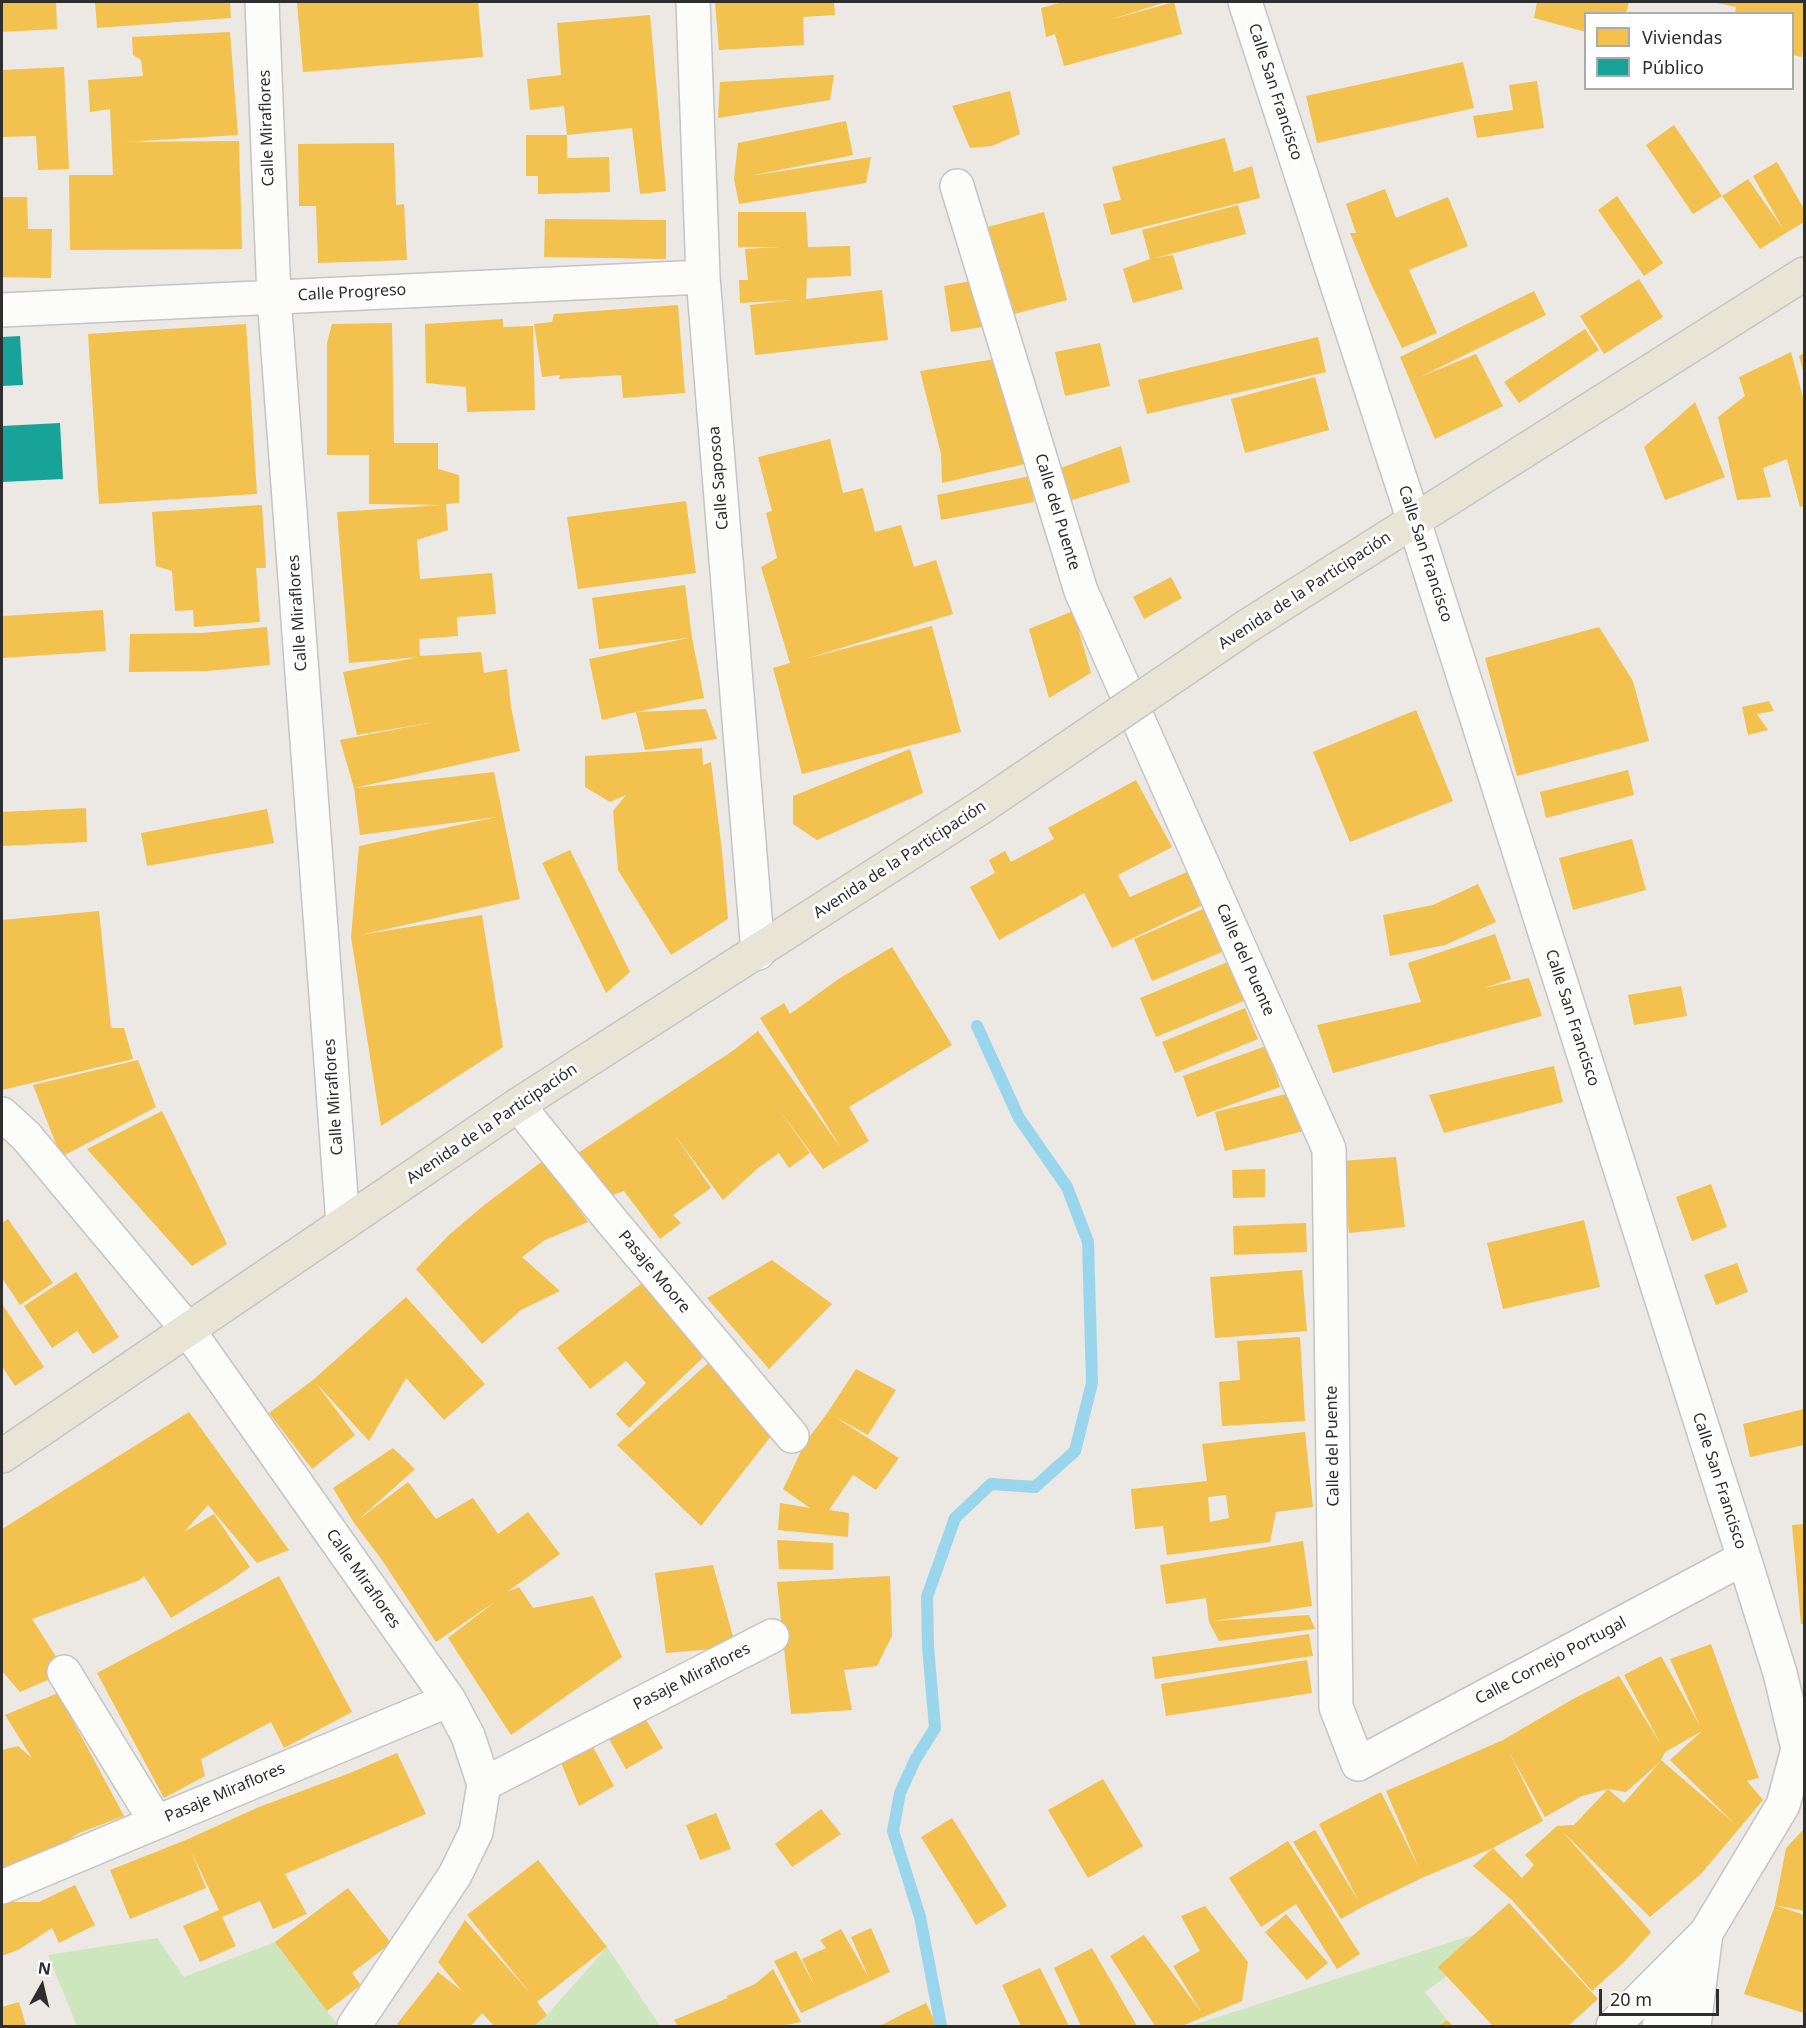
<!DOCTYPE html>
<html>
<head>
<meta charset="utf-8">
<style>
  body { margin:0 }
  #map { position:relative; width:1806px; height:2028px; overflow:hidden; background:#ece8e4; font-family:"Noto Sans",sans-serif }
  canvas { display:block }
  .frame { position:absolute; inset:0; border:3px solid #2e2e2e; pointer-events:none }
  .legend { position:absolute; left:1584px; top:12px; width:210px; height:78px; box-sizing:border-box; background:#fff; border:2px solid #ababab; margin:0; padding:8px 10px; list-style:none; font-size:18px; color:#2e2e2e }
  .legend li { display:flex; align-items:center; gap:12px; height:30px }
  .legend b { width:30px; border:2px solid #ababab }
  .north { position:absolute; left:12px; top:1956px; width:60px; height:60px; -webkit-text-stroke:4px #fff; paint-order:stroke; rotate:8deg; font-size:16px; font-weight:700; line-height:24px; text-align:center; color:#2e2e2e }
  .north::after { content:''; display:block; margin:auto; width:21px; height:27px; background:#2e2e2e; clip-path:polygon(50% 0,100% 100%,50% 72%,0 100%) }
  .scale { position:absolute; left:1599px; top:1989px; width:120px; height:27px; box-sizing:border-box; border:3px solid #2e2e2e; border-top:0; padding-left:8px; font-size:18px; line-height:21px; white-space:nowrap; color:#2e2e2e; -webkit-text-stroke:4px #fff; paint-order:stroke }
</style>
</head>
<body>
<div id="map">
<canvas width="1806" height="2028"></canvas>
<div class="frame"></div>
<ul class="legend">
<li><b style="height:16px;background:#f2c14e"></b>Viviendas</li>
<li><b style="height:16px;background:#17a398"></b>Público</li>
</ul>
<div class="north">N</div>
<div class="scale">20 m</div>
</div>
<script>
const ctx = document.querySelector('canvas').getContext('2d');
ctx.lineJoin = 'round';
function fill(path, color) {
  ctx.fillStyle = color;
  ctx.fill(path, 'evenodd');
}
function toPath(rows) {
  const path = new Path2D();
  for (const r of rows) {
    path.moveTo(r[0], r[1]);
    for (let i = 2; i < r.length; i += 2) path.lineTo(r[i], r[i + 1]);
  }
  return path;
}
function stroke(path, color, width, dash) {
  ctx.strokeStyle = color;
  ctx.lineWidth = width;
  ctx.lineCap = dash ? 'butt' : 'round';
  ctx.setLineDash(dash || []);
  ctx.stroke(path);
}
function drawText(font, color, halo, rows, align = 'center') {
  ctx.font = font + ' "Noto Sans",sans-serif';
  ctx.lineWidth = 6;
  ctx.setLineDash([]);
  ctx.textBaseline = 'middle';
  ctx.strokeStyle = halo;
  ctx.fillStyle = color;
  for (const [text, x, y, turn = 0] of rows) {
    ctx.save();
    ctx.translate(x, y);
    ctx.rotate((+turn || 0) * Math.PI / 180);
    ctx.textAlign = isNaN(turn) ? turn : align;
    if (halo) ctx.strokeText(text, 0, 0);
    ctx.fillText(text, 0, 0);
    ctx.restore();
  }
}
const green = toPath([
  [1473,1935,1447,1976,1425,1992,1447,2020,1439,2026,1190,2026],
  [157,1938,184,1977,275,1942,337,2024,336,2026,77,2026,48,1955],
  [607,1947,660,2026,534,2026,547,2015]
]);
const homes = toPath([
  [2,2,56,2,57,29,2,32],
  [95,2,230,2,231,18,97,28],
  [297,2,478,2,483,57,303,72],
  [715,2,834,2,835,15,803,17,804,45,719,50],
  [1063,2,1166,2,1109,20,1174,2,1182,34,1064,66,1055,34,1046,37,1041,8],
  [1537,2,1629,2,1626,14,1586,14,1586,32,1534,18],
  [1713,2,1804,2,1804,42,1802,57,1792,55,1792,14,1735,14,1736,7],
  [650,15,666,191,640,194,632,128,567,135,564,106,530,110,527,79,561,75,557,23],
  [230,32,238,135,124,142,239,141,242,249,70,250,69,175,113,175,110,109,90,112,88,80,143,76,141,60,133,55,132,37],
  [1463,62,1474,108,1317,143,1306,96],
  [64,67,69,169,38,170,36,136,2,137,2,70],
  [834,75,830,100,718,118,720,82],
  [1537,81,1544,128,1477,138,1473,116,1513,110,1509,85],
  [1010,91,1020,134,992,146,970,148,952,106],
  [846,121,853,155,750,176,871,157,866,183,739,204,734,179,738,143],
  [1674,125,1722,196,1693,214,1646,145],
  [526,135,567,135,567,158,609,157,610,192,538,194,538,176,526,176],
  [1225,138,1234,172,1252,166,1260,198,1111,235,1103,204,1121,200,1112,167],
  [394,143,396,205,404,204,407,260,318,263,316,206,299,206,298,144],
  [1777,162,1804,209,1804,222,1760,249,1722,196,1748,179,1783,229,1753,176],
  [1385,189,1396,218,1448,197,1468,246,1409,270,1437,333,1402,348,1371,284,1350,233,1356,233,1346,204],
  [1617,196,1663,263,1644,276,1598,210],
  [2,197,27,197,28,229,52,229,51,278,2,277],
  [1238,205,1246,234,1155,258,1173,255,1183,289,1133,303,1123,269,1150,259,1142,230],
  [738,212,806,212,808,247,850,246,851,276,807,278,806,299,882,290,888,340,755,355,750,305,793,300,740,303,739,280,748,280,745,249,781,247,738,247],
  [1044,212,1067,300,988,321,989,326,951,332,944,286,977,280,965,233],
  [545,219,666,220,666,259,544,257],
  [1639,279,1663,317,1604,354,1580,316],
  [1534,291,1546,315,1420,377,1476,354,1503,406,1435,439,1400,357],
  [678,305,685,393,623,398,621,375,559,379,560,375,542,377,534,324,552,322,554,314],
  [503,319,503,327,533,326,535,410,467,412,466,387,426,383,425,324],
  [392,323,394,443,438,443,438,469,459,475,459,503,446,504,448,530,417,540,420,579,492,573,496,614,457,617,458,636,419,639,420,656,481,652,484,673,507,669,511,707,520,751,354,788,340,740,434,722,357,735,343,672,419,657,349,663,337,512,442,505,369,504,369,455,327,455,327,343,332,324],
  [246,324,257,494,99,504,88,334],
  [1585,329,1599,350,1519,403,1504,382],
  [1318,337,1326,372,1147,414,1138,380],
  [1100,343,1110,386,1065,396,1055,352],
  [1791,352,1804,401,1804,506,1800,507,1787,459,1763,468,1771,497,1737,500,1718,417,1745,396,1739,377],
  [1804,353,1804,374,1799,356],
  [1002,358,1025,464,942,483,941,454,920,371],
  [1315,377,1329,430,1245,453,1231,399],
  [1695,402,1725,477,1665,500,1644,447],
  [830,439,843,493,863,488,875,532,901,525,914,567,936,560,953,614,805,659,932,626,961,732,802,774,773,668,790,663,761,567,777,558,766,513,772,511,758,457],
  [1121,446,1130,482,1066,502,1055,470],
  [1030,476,1034,502,941,520,937,495],
  [686,501,696,573,578,589,567,517],
  [262,505,266,568,256,568,260,622,194,627,193,610,175,611,172,571,156,566,152,512],
  [1171,577,1182,598,1144,619,1133,597],
  [685,585,692,638,704,698,636,712,706,709,717,739,645,750,636,712,602,720,589,659,688,638,599,649,592,598],
  [103,610,106,651,2,658,2,616],
  [1073,611,1091,673,1049,698,1029,629],
  [267,627,270,665,207,671,129,672,130,634,202,633],
  [1599,627,1633,681,1649,741,1517,776,1485,658],
  [1769,701,1774,711,1757,714,1768,730,1748,735,1742,707],
  [1416,710,1453,801,1350,842,1313,752],
  [702,748,703,765,711,762,722,851,728,919,671,955,618,870,613,811,626,795,610,802,585,787,585,756],
  [910,749,923,793,817,840,793,824,793,796],
  [1628,770,1634,795,1546,818,1540,792],
  [494,772,520,899,360,935,482,915,503,1047,381,1126,351,937,359,846,497,817,360,835,354,788],
  [1136,780,1172,847,1118,875,1130,897,1187,872,1203,905,1112,948,1084,893,999,940,970,887,995,873,989,860,1005,851,1011,862,1054,839,1048,828],
  [86,808,87,842,2,846,2,812],
  [267,809,274,843,147,866,141,833],
  [1632,839,1646,890,1573,910,1559,858],
  [570,850,630,972,606,993,542,863],
  [1478,884,1496,922,1445,945,1390,956,1383,915,1433,905],
  [1203,909,1222,952,1152,981,1134,939],
  [99,911,111,1028,124,1028,133,1059,2,1090,2,920],
  [1495,934,1511,979,1484,988,1529,978,1542,1016,1333,1073,1317,1025,1421,1002,1408,963],
  [892,947,952,1045,849,1107,869,1141,823,1169,775,1104,810,1153,789,1168,779,1153,758,1168,723,1200,674,1134,711,1188,673,1215,681,1223,660,1239,624,1191,610,1196,578,1153,734,1050,758,1031,841,1148,760,1018,784,1003,790,1014,840,978],
  [1230,961,1246,1000,1156,1037,1140,998],
  [1681,986,1687,1016,1634,1025,1628,995],
  [1245,1008,1258,1039,1175,1073,1162,1042],
  [1266,1046,1280,1087,1197,1117,1183,1076],
  [138,1060,156,1107,61,1157,33,1085],
  [1554,1066,1563,1102,1444,1133,1429,1095],
  [1294,1092,1304,1131,1225,1151,1215,1112],
  [162,1111,227,1244,192,1266,87,1149],
  [1396,1157,1405,1227,1349,1233,1341,1161],
  [544,1160,588,1222,545,1240,522,1257,560,1291,521,1310,482,1344,416,1269,450,1234,483,1206],
  [1265,1169,1265,1197,1233,1198,1232,1170],
  [1711,1184,1727,1227,1692,1241,1676,1197],
  [8,1219,53,1283,20,1305,2,1278,2,1223],
  [1584,1220,1600,1287,1503,1309,1487,1243],
  [1306,1223,1307,1252,1234,1255,1233,1226],
  [772,1260,832,1304,769,1369,707,1298],
  [1737,1263,1748,1292,1716,1305,1704,1275],
  [1302,1270,1307,1331,1215,1338,1210,1277],
  [76,1272,119,1337,93,1354,77,1331,52,1348,24,1306],
  [646,1280,711,1350,629,1428,616,1414,646,1383,626,1361,590,1389,557,1348],
  [406,1297,485,1384,444,1420,406,1378,369,1441,316,1383,355,1435,312,1469,269,1413,313,1380],
  [2,1304,44,1367,15,1386,2,1366],
  [1300,1337,1305,1421,1222,1426,1219,1382,1240,1380,1237,1341],
  [717,1355,785,1418,701,1526,617,1445],
  [856,1369,896,1390,868,1435,835,1417,899,1458,876,1490,853,1475,829,1510,849,1513,848,1537,778,1530,780,1503,810,1508,783,1489,805,1443,828,1412],
  [1804,1409,1804,1445,1750,1457,1743,1424],
  [189,1412,289,1550,257,1563,208,1505,184,1532,214,1514,250,1567,228,1583,171,1618,144,1576,140,1580,32,1619,66,1672,20,1692,2,1671,2,1529],
  [1305,1432,1313,1507,1276,1512,1270,1542,1167,1555,1163,1526,1135,1529,1131,1489,1207,1481,1202,1444],
  [1226,1495,1229,1518,1210,1522,1208,1497],
  [393,1448,415,1469,358,1520,408,1482,436,1519,473,1498,498,1534,528,1512,560,1554,507,1592,519,1587,533,1608,593,1596,622,1657,511,1735,448,1638,496,1601,436,1642,382,1560,354,1523,333,1488],
  [1804,1524,1804,1624,1801,1624,1792,1525],
  [777,1540,833,1543,833,1570,779,1569],
  [1303,1541,1312,1606,1213,1621,1309,1615,1315,1629,1219,1641,1209,1622,1206,1598,1166,1604,1160,1565],
  [713,1565,736,1647,666,1653,655,1573],
  [279,1576,352,1712,284,1748,271,1722,201,1759,205,1776,164,1798,97,1673],
  [890,1576,892,1636,877,1666,844,1670,852,1710,791,1714,777,1582],
  [1309,1634,1313,1656,1155,1679,1152,1657],
  [1711,1644,1759,1778,1747,1781,1763,1800,1701,1874,1650,1917,1562,1831,1651,1932,1625,1961,1592,1991,1512,1900,1473,1866,1493,1848,1522,1878,1534,1865,1525,1855,1557,1826,1574,1825,1608,1789,1582,1796,1545,1817,1509,1752,1543,1821,1493,1848,1424,1877,1362,1907,1341,1919,1293,1842,1315,1830,1359,1902,1319,1824,1381,1792,1419,1868,1386,1791,1503,1740,1573,1699,1619,1676,1661,1745,1624,1675,1661,1656,1700,1726,1670,1659],
  [1702,1731,1670,1760,1734,1823,1661,1760,1665,1752],
  [1660,1762,1624,1803,1608,1789,1626,1792],
  [1307,1660,1312,1693,1166,1716,1161,1684],
  [58,1693,124,1816,79,1833,37,1860,2,1871,2,1750,18,1746,32,1758,5,1715],
  [645,1718,663,1748,626,1769,609,1739],
  [593,1747,614,1786,579,1806,561,1763],
  [397,1753,426,1814,285,1874,307,1914,273,1929,260,1901,222,1917,236,1946,200,1962,183,1926,219,1910,191,1851,206,1888,130,1919,110,1870,186,1840,259,1807,350,1773],
  [1103,1779,1143,1846,1088,1878,1048,1810],
  [821,1809,841,1834,792,1867,775,1844],
  [716,1813,731,1849,700,1860,686,1825],
  [952,1818,1007,1906,976,1925,921,1837],
  [1804,1829,1804,1911,1775,1905,1786,1848],
  [1288,1841,1360,1954,1337,1969,1296,1904,1261,1927,1229,1878],
  [538,1860,607,1947,537,2002,547,2015,534,2026,494,2026,482,2013,471,2026,401,2026,397,2024,438,1972,462,1991,438,1962,465,1920,530,1993,467,1915],
  [75,1885,95,1925,59,1943,52,1928,20,1949,2,1956,2,1902,39,1902],
  [348,1888,391,1943,352,1973,361,1985,327,2011,275,1942],
  [1509,1903,1598,1999,1568,2026,1493,2026,1438,1967],
  [1775,1905,1804,1915,1804,2013,1744,1994],
  [1205,1906,1248,1962,1242,2001,1182,2026,1155,2026,1110,1956,1144,1935,1202,2013,1173,1966,1200,1951,1181,1916],
  [1286,1914,1328,1963,1307,1980,1265,1932],
  [871,1928,890,1972,801,2013,774,1961,796,1951,815,1987,802,1959,826,1948,820,1940,841,1929,869,1978,851,1937],
  [1092,1948,1137,2026,1081,2026,1054,1968],
  [1040,1968,1069,2026,1021,2026,1002,1985],
  [773,1969,801,2022,781,2026,678,2026,674,2020,728,1998,727,1996,755,1984],
  [19,2002,26,2026,2,2026,2,2007],
  [926,2003,937,2026,880,2026,903,2014],
  [1447,2020,1453,2026,1439,2026]
]);
const public = toPath([
  [20,336,23,385,2,386,2,337],
  [60,423,63,479,2,482,2,426]
]);
const stream = toPath([
  [941,2026,920,1917,893,1831,900,1793,915,1760,935,1728,928,1647,927,1597,955,1518,991,1484,1035,1487,1075,1451,1092,1383,1088,1242,1067,1187,1019,1118,977,1026]
]);
const minor = toPath([
  [262,2,274,297,343,1224],
  [693,2,703,277,758,953],
  [1245,2,1414,521,1744,1558,1780,1673,1798,1749,1783,1805,1706,1933,1694,2026],
  [957,186,1081,591,1329,1149,1336,1707,1358,1764,1744,1558],
  [2,310,703,277],
  [518,1105,610,1219,792,1436],
  [2,1114,26,1136,188,1330,449,1700,468,1736,484,1784,476,1832,455,1875,354,2026],
  [64,1672,156,1822],
  [484,1784,772,1636],
  [2,1887,449,1700],
  [1613,2026,1706,1933],
  [1659,2026,1693,1959]
]);
const major = toPath([
  [1249,625,1804,274],
  [2,1456,518,1105,983,806]
]);
const majorBridge = toPath([
  [983,806,1249,625]
]);
const streetNames = [
  ["Calle San Francisco",1275,92,72],
  ["Calle Miraflores",267,128,-92],
  ["Calle Progreso",352,293,-3],
  ["Calle Saposoa",719,478,-95],
  ["Calle del Puente",1057,512,73],
  ["Calle San Francisco",1425,554,72],
  ["Avenida de la Participación",1305,591,-33],
  ["Calle Miraflores",298,613,-94],
  ["Avenida de la Participación",900,860,-33],
  ["Calle del Puente",1245,960,66],
  ["Calle San Francisco",1572,1018,72],
  ["Calle Miraflores",334,1097,-94],
  ["Avenida de la Participación",492,1124,-34],
  ["Pasaje Moore",654,1272,50],
  ["Calle del Puente",1333,1446,-91],
  ["Calle San Francisco",1719,1481,72],
  ["Calle Miraflores",363,1579,55],
  ["Calle Cornejo Portugal",1551,1661,-28],
  ["Pasaje Miraflores",692,1677,-27],
  ["Pasaje Miraflores",225,1793,-23]
];
fill(green, '#cee6be');
fill(homes, '#f2c14e');
fill(public, '#17a398');
stroke(stream, '#99d6ec', 12);
stroke(minor, '#c5c4c5', 36);
stroke(major, '#c6c5c4', 36);
stroke(minor, '#fcfcfb', 33);
stroke(major, '#e8e4d6', 33);
stroke(majorBridge, '#c6c5c4', 36, []);
stroke(majorBridge, '#e8e4d6', 33);
drawText('16px', '#2e2e2e', '#fff', streetNames);
</script>
</body>
</html>
